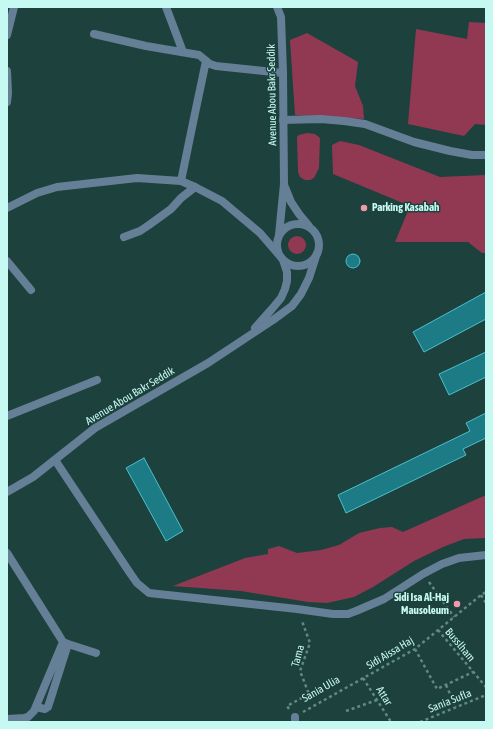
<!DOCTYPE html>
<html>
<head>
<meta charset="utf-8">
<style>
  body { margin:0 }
  #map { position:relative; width:493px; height:729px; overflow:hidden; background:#1d413d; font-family:"Asap Condensed",sans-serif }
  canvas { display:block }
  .frame { position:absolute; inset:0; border:8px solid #c6f9f2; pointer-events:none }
</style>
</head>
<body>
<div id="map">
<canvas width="493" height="729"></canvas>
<div class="frame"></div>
</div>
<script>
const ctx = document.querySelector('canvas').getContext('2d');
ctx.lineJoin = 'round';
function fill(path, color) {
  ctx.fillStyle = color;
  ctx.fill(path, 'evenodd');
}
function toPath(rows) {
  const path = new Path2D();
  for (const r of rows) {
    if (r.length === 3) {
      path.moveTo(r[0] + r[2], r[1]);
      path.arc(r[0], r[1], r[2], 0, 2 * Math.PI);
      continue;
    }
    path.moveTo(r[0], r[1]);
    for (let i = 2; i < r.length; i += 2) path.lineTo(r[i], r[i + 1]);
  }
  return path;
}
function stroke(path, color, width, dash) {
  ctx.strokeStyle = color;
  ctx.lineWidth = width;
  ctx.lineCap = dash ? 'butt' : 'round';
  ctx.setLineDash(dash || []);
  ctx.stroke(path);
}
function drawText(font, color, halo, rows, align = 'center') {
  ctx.font = font + ' "Asap Condensed",sans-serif';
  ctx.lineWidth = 3;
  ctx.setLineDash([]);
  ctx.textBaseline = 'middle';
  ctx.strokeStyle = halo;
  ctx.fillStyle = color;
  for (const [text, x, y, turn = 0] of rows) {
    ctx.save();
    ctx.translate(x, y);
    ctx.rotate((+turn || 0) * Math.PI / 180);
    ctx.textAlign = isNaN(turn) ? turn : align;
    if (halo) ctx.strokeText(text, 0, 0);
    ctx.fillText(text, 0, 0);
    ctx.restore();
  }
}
const green = toPath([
  [469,22,486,23,486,125,475,124,464,136,408,124,416,29,467,39],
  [307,33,358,62,355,86,363,106,364,119,295,115,290,40],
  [307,133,315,134,320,138,319,168,314,178,310,180,305,180,300,177,298,172,297,137,299,135],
  [340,141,359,145,440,177,486,175,486,253,482,253,468,242,395,242,410,206,333,174,332,145],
  [297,245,9],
  [486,495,486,538,464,539,443,547,414,561,373,587,354,597,327,603,308,602,241,591,173,586,245,558,268,554,268,549,279,546,297,553,321,550,339,545,359,533,380,528,392,527,403,532]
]);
const building = toPath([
  [353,261,7],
  [486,292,486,319,424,352,413,332,486,292],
  [486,352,486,377,449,395,439,374,486,352],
  [486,413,486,438,463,449,466,455,346,513,338,495,470,431,466,423,486,413],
  [144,458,183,531,166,541,126,468,144,458]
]);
const path = toPath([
  [429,582,454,617],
  [481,595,486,603],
  [438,630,486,687],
  [415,649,437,689,473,672],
  [363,678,391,722],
  [446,685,456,707],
  [289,709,287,706,309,694,300,671,310,643,302,621],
  [346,711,377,700],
  [303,712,415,649,481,595,486,592],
  [420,722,486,695]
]);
const service = toPath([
  [124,237,140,231,149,225,171,209,181,198,195,187],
  [7,261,31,290]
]);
const pedestrian = toPath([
  [7,553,60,637,63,642,68,644,96,653],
  [36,707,45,709,48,707,68,644],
  [7,719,24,718,28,717,34,711,63,642]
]);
const minor = toPath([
  [166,7,183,52],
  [94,34,146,46,199,55,210,64,216,66,283,73],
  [7,35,14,7],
  [7,71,8,93,7,102],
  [283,120,321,119,344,121,365,124,414,142,450,151,472,155,486,155],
  [181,181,194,118,206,61],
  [7,208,37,193,57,187,137,178,181,181,195,187,222,201,260,233,279,255],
  [7,416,97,380],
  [55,460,130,573,137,583,149,593,297,609,333,614,348,614,356,611,384,599,423,574,442,564,459,558,486,555],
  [295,717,295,722]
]);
const tertiary = toPath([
  [277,7,281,17,283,73,284,184,279,235],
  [285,187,291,202,299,214,309,226],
  [298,245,21],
  [255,328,271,310,281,298,285,289,287,281,287,272,283,260],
  [7,492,33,477,95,428,208,363,273,320,292,306,301,294,309,278,317,253]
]);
const markers = [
  [364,208,4,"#f29aad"],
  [457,604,4,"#f29aad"]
];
const streetNames = [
  ["Avenue Abou Bakr Seddik",272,95,-91],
  ["Avenue Abou Bakr Seddik",130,396,-31],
  ["Busslham",460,645,50],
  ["Sidi Aissa Haj",390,653,-31],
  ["Tama",298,656,-75],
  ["Sania Ulia",321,689,-30],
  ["Attar",384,696,58],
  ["Sania Sufla",450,701,-22]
];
const poiNames = [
  ["Parking Kasabah",372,208],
  ["Sidi Isa Al-Haj",449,598,"right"],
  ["Mausoleum",449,611,"right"]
];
fill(green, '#913952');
fill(building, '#1d7b85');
stroke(building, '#4bc0cd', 1);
stroke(path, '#5f8984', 2.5, [3, 3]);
stroke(service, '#657f97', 8);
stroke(pedestrian, '#657f97', 8);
stroke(minor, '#657f97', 8);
stroke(tertiary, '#657f97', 8);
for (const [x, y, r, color] of markers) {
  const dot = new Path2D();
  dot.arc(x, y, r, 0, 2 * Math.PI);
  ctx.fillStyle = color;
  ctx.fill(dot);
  stroke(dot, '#1d413d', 1.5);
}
drawText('11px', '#c6f9f2', '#1d413d', streetNames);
drawText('bold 11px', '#c6f9f2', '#1d413d', poiNames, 'left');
</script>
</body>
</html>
